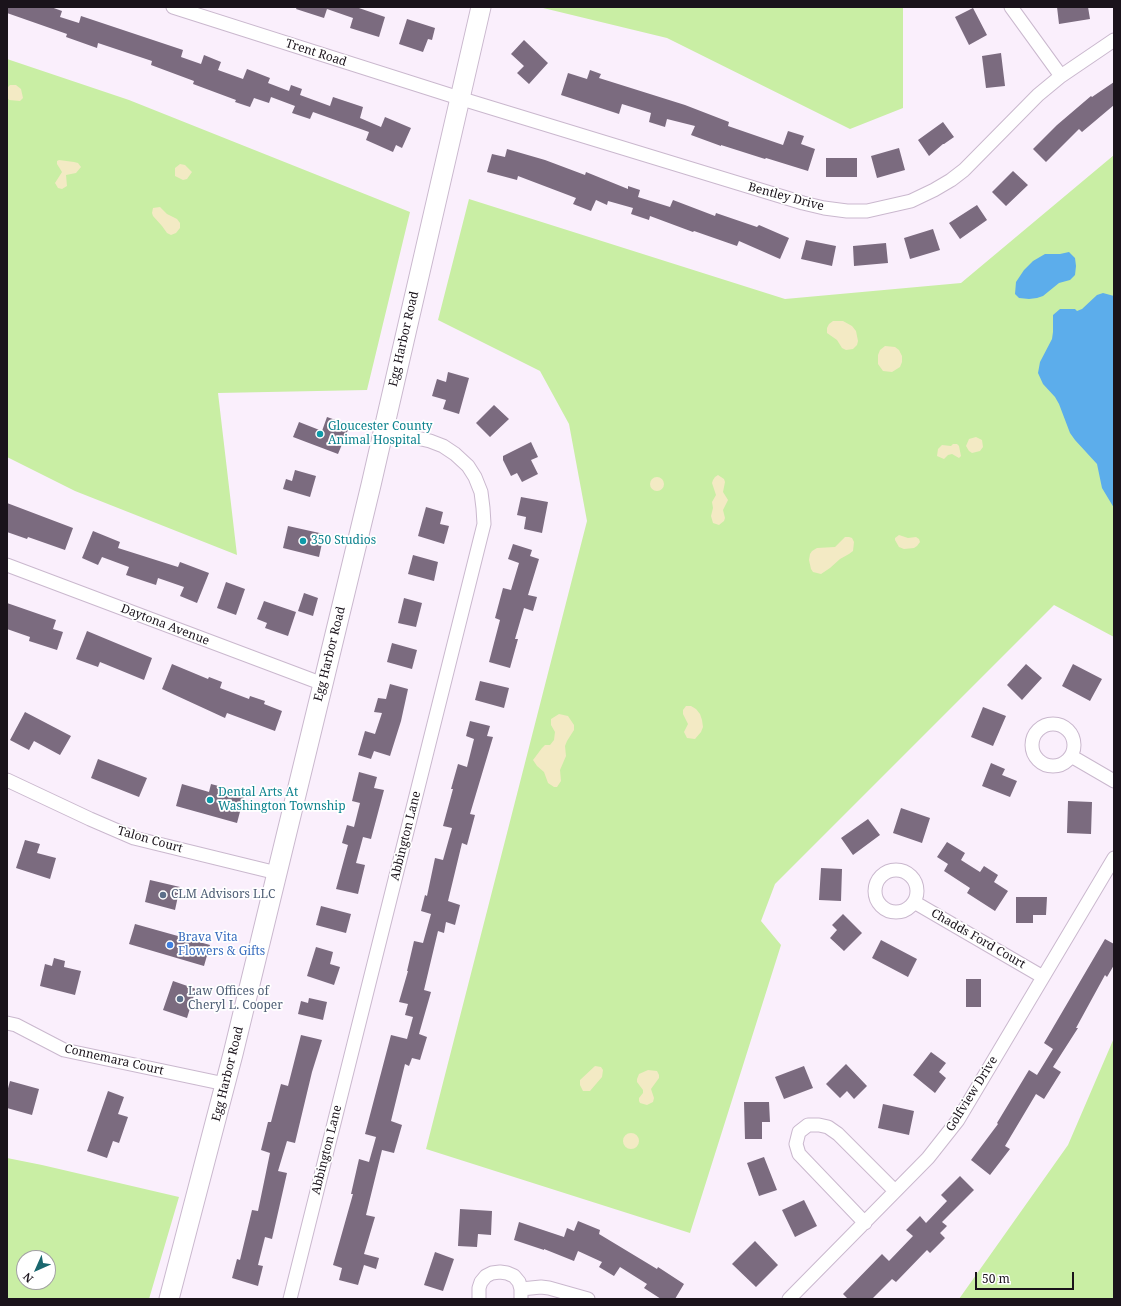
<!DOCTYPE html>
<html>
<head>
<meta charset="utf-8">
<style>
  body { margin:0 }
  #map { position:relative; width:1121px; height:1306px; overflow:hidden; background:#faeffc; font-family:"Noto Serif",serif }
  canvas { display:block }
  .frame { position:absolute; inset:0; border:8px solid #1a131b; pointer-events:none }
  .north { position:absolute; left:16px; top:1250px; width:40px; height:40px; box-sizing:border-box; background:#fff; border:1px solid #a3a1a4; border-radius:50%; rotate:225deg; font-size:11px; font-weight:700; line-height:16px; text-align:center; color:#1a131b }
  .north::after { content:''; display:block; margin:auto; width:14px; height:18px; background:#1a676e; clip-path:polygon(50% 0,100% 100%,50% 72%,0 100%) }
  .scale { position:absolute; left:975px; top:1272px; width:99px; height:18px; box-sizing:border-box; border:2px solid #1a131b; border-top:0; padding-left:5px; font-size:12px; line-height:14px; white-space:nowrap; color:#1a131b; -webkit-text-stroke:3px #fff; paint-order:stroke }
</style>
</head>
<body>
<div id="map">
<canvas width="1121" height="1306"></canvas>
<div class="frame"></div>
<div class="north">N</div>
<div class="scale">50 m</div>
</div>
<script>
const ctx = document.querySelector('canvas').getContext('2d');
ctx.lineJoin = 'round';
function fill(path, color) {
  ctx.fillStyle = color;
  ctx.fill(path, 'evenodd');
}
function toPath(rows) {
  const path = new Path2D();
  for (const r of rows) {
    if (r.length === 3) {
      path.moveTo(r[0] + r[2], r[1]);
      path.arc(r[0], r[1], r[2], 0, 2 * Math.PI);
      continue;
    }
    path.moveTo(r[0], r[1]);
    for (let i = 2; i < r.length; i += 2) path.lineTo(r[i], r[i + 1]);
  }
  return path;
}
function stroke(path, color, width, dash) {
  ctx.strokeStyle = color;
  ctx.lineWidth = width;
  ctx.lineCap = dash ? 'butt' : 'round';
  ctx.setLineDash(dash || []);
  ctx.stroke(path);
}
function drawText(font, color, halo, rows, align = 'center') {
  ctx.font = font + ' "Noto Serif",serif';
  ctx.lineWidth = 3.5;
  ctx.setLineDash([]);
  ctx.textBaseline = 'middle';
  ctx.strokeStyle = halo;
  ctx.fillStyle = color;
  for (const [text, x, y, turn = 0] of rows) {
    ctx.save();
    ctx.translate(x, y);
    ctx.rotate((+turn || 0) * Math.PI / 180);
    ctx.textAlign = isNaN(turn) ? turn : align;
    if (halo) ctx.strokeText(text, 0, 0);
    ctx.fillText(text, 0, 0);
    ctx.restore();
  }
}
const green = toPath([
  [539,7,903,7,903,108,850,129,667,38],
  [7,59,129,100,410,212,367,390,218,393,237,555,75,491,7,457],
  [1114,155,1114,637,1054,605,775,884,761,921,781,945,690,1233,426,1149,587,521,569,424,540,371,438,320,469,199,785,299,961,283],
  [1114,1038,1114,1299,959,1299,1068,1145],
  [7,1158,42,1165,179,1197,149,1299,7,1299],
  [24,1258,48,1258,48,1282,24,1282]
]);
const sand = toPath([
  [10,85,16,85,21,89,23,98,20,101,9,100,7,97,7,88],
  [59,160,74,162,78,163,81,167,76,173,66,175,67,186,62,189,58,188,55,183,62,172,57,164,57,161],
  [180,164,185,165,192,172,187,179,183,180,175,176,175,168],
  [160,207,167,214,177,219,180,223,180,228,176,233,171,235,167,233,162,226,153,216,152,213,153,208],
  [833,321,843,321,852,326,856,331,858,341,857,345,853,349,846,350,842,348,837,340,827,333,827,328,829,324],
  [885,346,895,347,899,350,902,356,902,362,900,367,892,372,883,371,878,364,878,355,880,350],
  [976,437,982,440,983,447,980,451,972,453,969,451,966,446,969,439],
  [953,444,957,444,959,446,961,456,959,458,952,454,948,455,944,459,937,456,938,449,942,445,951,446],
  [718,475,724,479,725,482,723,492,728,500,723,510,725,518,724,521,719,525,713,523,711,516,713,508,712,502,716,495,712,483,713,480,715,477],
  [657,484,7],
  [899,535,908,538,916,537,919,539,920,542,917,546,914,548,904,549,899,547,895,540,895,538],
  [845,537,849,537,852,538,854,542,853,551,849,554,840,559,830,568,821,574,813,572,811,569,809,560,810,554,812,551,817,548,835,547],
  [686,706,691,706,696,709,700,714,702,720,703,727,701,732,695,739,687,738,684,732,688,724,683,714,683,710],
  [559,714,568,716,574,725,574,730,567,741,565,746,566,756,560,770,561,781,557,787,554,787,548,783,544,772,537,766,533,760,542,748,545,745,550,745,554,740,555,732,551,725,551,719],
  [595,1066,601,1067,603,1070,602,1077,590,1091,583,1091,580,1085,580,1080],
  [648,1070,657,1071,659,1075,659,1078,651,1089,654,1098,653,1102,647,1105,640,1103,639,1101,639,1098,643,1093,643,1090,637,1082,637,1079,639,1074],
  [631,1141,8]
]);
const water = toPath([
  [1069,252,1075,258,1076,266,1075,275,1070,280,1059,283,1043,296,1037,298,1029,299,1019,298,1015,294,1016,282,1024,270,1033,261,1045,254,1060,254],
  [1103,293,1114,296,1114,508,1102,488,1097,464,1075,440,1070,433,1059,404,1055,397,1043,384,1038,373,1040,362,1052,339,1053,332,1053,315,1060,309,1075,309,1077,311,1082,309,1097,295]
]);
const building = toPath([
  [7,7,51,7,62,11,60,17,79,23,81,16,183,50,181,57,201,64,204,55,221,62,218,70,243,79,247,69,270,78,268,83,289,91,291,85,302,89,300,95,330,106,333,97,363,107,360,118,381,127,385,117,411,128,402,148,396,145,393,152,366,140,369,132,313,112,310,119,292,113,295,106,271,97,269,103,254,98,250,107,235,102,236,100,193,84,194,81,151,65,152,61,98,43,97,48,66,37,67,34,7,13],
  [297,7,356,7,385,17,379,37,350,28,353,18,327,9,324,18,296,9],
  [1057,7,1088,7,1090,19,1059,24],
  [973,8,987,35,969,45,955,17],
  [407,19,435,28,432,40,428,39,423,52,399,44],
  [524,40,548,63,529,84,517,73,524,66,511,54],
  [1001,53,1005,86,986,88,982,56],
  [590,70,601,74,599,78,685,105,729,122,728,126,783,145,788,131,804,136,801,144,815,149,808,171,766,158,765,159,721,145,721,146,691,135,695,126,667,119,665,127,649,122,651,113,622,104,619,114,561,95,568,73,587,79],
  [1114,82,1114,105,1082,132,1079,129,1046,162,1033,149,1057,125,1091,96,1092,97],
  [943,122,954,137,944,144,943,144,929,156,918,140],
  [899,148,905,170,877,178,871,156],
  [507,149,545,160,585,175,586,172,628,189,628,186,640,190,638,197,670,207,673,200,715,216,716,213,757,227,759,225,789,238,780,259,739,241,737,246,694,231,693,232,650,216,649,220,631,214,633,208,608,201,607,205,596,200,591,211,573,204,576,198,518,176,517,180,487,172,492,154,505,157],
  [826,158,857,158,857,177,826,177],
  [1013,171,1028,185,1006,206,992,192],
  [977,205,987,220,960,239,949,223],
  [933,229,940,250,910,259,904,238],
  [806,240,836,246,832,266,801,259],
  [886,243,888,263,854,266,853,246],
  [448,372,469,378,459,414,443,409,446,400,432,396,437,379,446,382],
  [494,405,509,419,490,437,476,423],
  [327,417,350,425,338,454,293,437,299,422,322,431],
  [531,442,538,457,531,460,538,474,522,482,517,473,511,476,503,460,503,456],
  [295,470,316,476,310,497,283,489,286,479,292,481],
  [521,497,548,502,542,533,524,529,526,517,517,515],
  [7,503,73,528,65,550,28,537,27,539,7,532],
  [426,507,443,512,440,524,449,526,444,544,418,536],
  [288,526,324,534,319,557,283,548],
  [93,531,120,542,118,548,178,567,180,562,209,573,197,603,180,596,184,587,158,578,156,585,126,575,129,567,102,557,98,565,82,558],
  [513,544,532,550,530,556,539,559,528,595,537,597,533,611,524,608,515,639,518,639,510,668,489,662,500,620,495,618,503,588,511,590,519,563,508,559],
  [413,555,438,562,434,581,408,574],
  [226,582,245,589,236,615,217,608],
  [304,593,318,598,313,616,298,611],
  [404,598,422,603,416,627,398,623],
  [264,601,296,612,288,636,265,628,267,623,257,619],
  [7,603,56,620,53,629,63,632,57,650,29,641,30,637,7,629],
  [87,631,152,658,144,680,100,662,98,667,76,659],
  [392,643,417,650,412,669,387,662],
  [172,664,208,679,209,677,222,682,220,688,249,699,250,696,265,701,264,704,282,711,275,731,227,713,225,718,162,689],
  [1026,664,1042,678,1022,700,1007,685],
  [1073,664,1102,679,1090,701,1062,686],
  [480,681,509,688,504,708,475,700],
  [390,684,408,689,401,721,390,756,374,751,371,759,358,755,365,731,375,734,382,713,374,712,378,698,386,699],
  [983,707,1006,716,993,746,971,737],
  [25,712,71,736,60,755,34,741,29,750,10,740],
  [470,721,490,726,487,736,493,737,470,814,475,815,467,845,462,843,448,901,460,905,455,925,446,922,444,933,438,931,424,990,431,992,419,1034,427,1037,420,1060,412,1058,409,1066,405,1064,391,1121,402,1125,394,1153,382,1150,366,1215,375,1217,364,1254,379,1258,376,1269,364,1265,358,1285,339,1280,342,1268,333,1265,353,1194,351,1194,359,1159,369,1162,376,1137,365,1134,391,1035,407,1039,413,1017,405,1015,408,1004,399,1002,408,971,407,971,414,941,423,943,431,914,421,911,425,895,427,896,435,858,443,860,452,828,443,826,453,789,451,789,458,764,467,767,474,739,466,736],
  [98,759,147,778,139,797,91,778],
  [991,763,1005,769,1002,775,1017,781,1010,797,982,786],
  [359,772,377,777,374,788,384,790,371,839,363,837,356,863,365,865,358,894,336,889,348,845,342,843,347,825,354,827,360,803,352,801],
  [182,784,209,792,211,784,245,793,237,823,176,806],
  [1068,801,1092,802,1091,834,1067,833],
  [901,808,930,818,922,843,893,833],
  [868,819,880,835,853,855,841,838],
  [25,840,40,844,37,853,56,858,50,879,16,868],
  [947,842,965,853,961,860,980,872,984,866,998,875,994,882,1008,891,995,911,967,893,970,888,944,871,948,864,937,857],
  [821,868,842,869,841,901,819,900],
  [150,880,180,887,175,910,145,902],
  [1016,897,1047,897,1046,915,1033,915,1033,923,1016,923],
  [321,906,351,914,346,933,316,925],
  [843,914,862,933,844,951,830,938,837,930,832,925],
  [135,924,210,945,204,966,129,944],
  [1105,939,1114,944,1114,965,1107,977,1105,975,1076,1028,1078,1028,1053,1067,1061,1072,1044,1099,1036,1094,1005,1146,1010,1149,990,1175,971,1160,998,1124,997,1123,1029,1070,1037,1075,1053,1049,1044,1043],
  [881,940,917,959,908,977,872,958],
  [316,947,333,952,330,964,340,967,334,985,307,976],
  [54,958,65,961,64,967,81,971,75,995,40,986,45,964,52,966],
  [966,979,981,979,981,1007,966,1007],
  [173,981,196,989,187,1018,163,1010],
  [309,998,327,1002,323,1020,298,1014,301,1001,308,1003],
  [301,1035,322,1040,312,1072,295,1143,287,1141,278,1171,287,1173,272,1239,265,1237,258,1265,263,1266,258,1286,232,1278,237,1259,240,1260,252,1210,258,1211,270,1153,261,1150,268,1122,271,1122,281,1084,288,1086],
  [931,1052,946,1063,939,1072,946,1078,935,1093,913,1075],
  [846,1064,867,1086,854,1099,847,1091,840,1098,826,1084],
  [804,1066,813,1088,784,1099,775,1077],
  [10,1081,39,1089,32,1115,7,1108,7,1092],
  [108,1091,124,1097,118,1114,128,1117,119,1143,113,1141,107,1158,87,1151],
  [744,1102,769,1102,770,1122,762,1122,762,1139,745,1139],
  [883,1104,914,1111,909,1135,878,1128],
  [764,1157,777,1190,759,1196,747,1163],
  [960,1176,974,1190,942,1222,947,1226,940,1233,945,1238,930,1253,927,1250,896,1282,892,1279,872,1299,848,1299,843,1294,882,1254,889,1261,913,1236,906,1230,920,1216,926,1223,947,1201,941,1195],
  [804,1200,817,1226,795,1237,782,1210],
  [460,1209,492,1211,491,1235,478,1234,477,1247,458,1246],
  [578,1221,600,1230,599,1234,657,1269,658,1267,684,1284,675,1299,661,1299,644,1288,647,1284,620,1267,614,1276,599,1267,602,1262,578,1251,574,1261,544,1249,544,1250,514,1240,519,1222,564,1237,567,1228,574,1231],
  [755,1241,778,1265,756,1287,732,1264],
  [435,1252,454,1259,443,1291,424,1285]
]);
const minor = toPath([
  [173,7,459,98,803,203,824,208,847,211,867,211,911,201,934,190,951,180,964,170,1038,95,1061,76,1114,40],
  [1011,7,1061,76],
  [7,565,323,684],
  [1053,745,21],
  [1071,756,1114,781],
  [7,780,90,819,134,838,277,873],
  [896,891,21],
  [914,902,1043,977],
  [7,1023,16,1025,64,1050,225,1084],
  [865,1223,799,1154,796,1144,799,1132,808,1125,819,1125,828,1127,838,1134,895,1191],
  [521,1289,541,1287,549,1288,588,1299],
  [290,1299,484,524,483,508,481,492,475,477,468,466,455,454,443,446,430,441,383,430],
  [479,1299,479,1288,481,1282,486,1276,492,1273,500,1272,507,1273,514,1276,519,1282,521,1289,521,1299],
  [789,1299,928,1158,958,1120,1114,858]
]);
const secondary = toPath([
  [169,1299,233,1054,323,684,371,485,481,7]
]);
const markers = [
  [320,434,4,"#0f9aa8"],
  [303,541,4,"#0f9aa8"],
  [210,800,4,"#0f9aa8"],
  [163,895,4,"#5c6f8a"],
  [170,945,4,"#3f7fe0"],
  [180,999,4,"#5c6f8a"]
];
const streetNames = [
  ["Trent Road",316,53,18],
  ["Bentley Drive",786,197,15],
  ["Egg Harbor Road",404,339,-77],
  ["Daytona Avenue",165,625,21],
  ["Egg Harbor Road",330,654,-76],
  ["Abbington Lane",406,836,-76],
  ["Talon Court",150,840,16],
  ["Chadds Ford Court",978,939,30],
  ["Connemara Court",114,1060,13],
  ["Egg Harbor Road",228,1074,-76],
  ["Golfview Drive",972,1094,-58],
  ["Abbington Lane",327,1150,-76]
];
const cultureNames = [
  ["Gloucester County",328,427],
  ["Animal Hospital",328,441],
  ["350 Studios",311,541],
  ["Dental Arts At",218,793],
  ["Washington Township",218,807]
];
const serviceNames = [
  ["CLM Advisors LLC",171,895],
  ["Law Offices of",188,992],
  ["Cheryl L. Cooper",188,1006]
];
const shopNames = [
  ["Brava Vita",178,938],
  ["Flowers & Gifts",178,952]
];
fill(green, '#c9eea4');
fill(sand, '#f3eac4');
fill(water, '#5cadeb');
fill(building, '#7b6b7f');
stroke(minor, '#cab8ce', 15);
stroke(secondary, '#cab8ce', 21);
stroke(minor, '#fff', 13);
stroke(secondary, '#fff', 19);
for (const [x, y, r, color] of markers) {
  const dot = new Path2D();
  dot.arc(x, y, r, 0, 2 * Math.PI);
  ctx.fillStyle = color;
  ctx.fill(dot);
  stroke(dot, '#fff', 1.5);
}
drawText('12px', '#1a131b', '#fff', streetNames);
drawText('12px', '#0d838f', '#fff', cultureNames, 'left');
drawText('12px', '#4e5e75', '#fff', serviceNames, 'left');
drawText('12px', '#366cbe', '#fff', shopNames, 'left');
</script>
</body>
</html>
